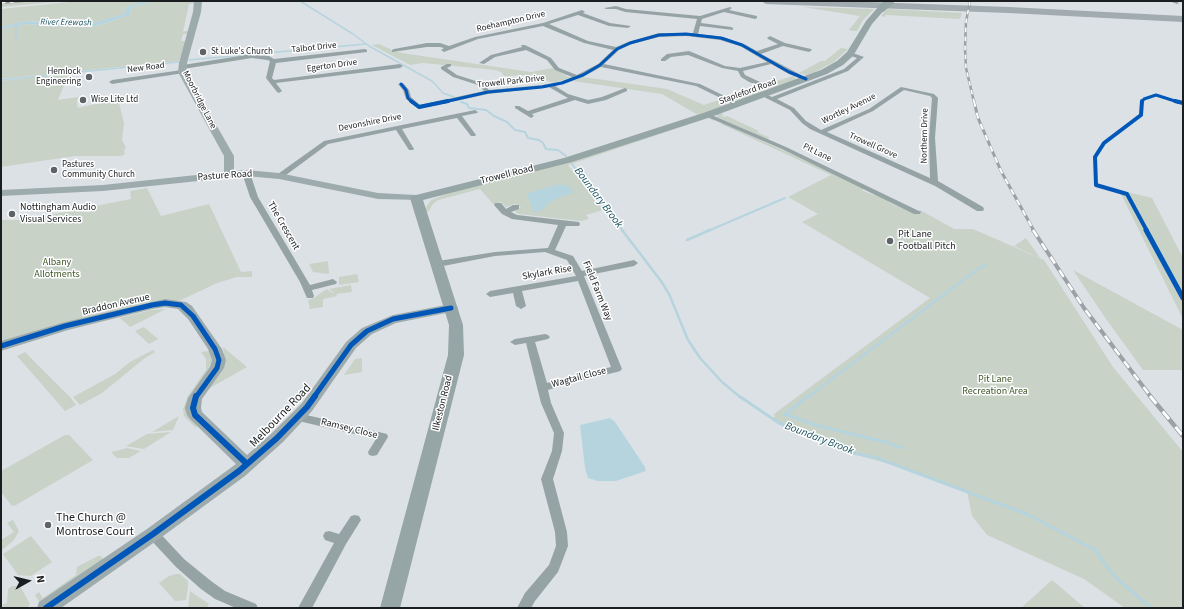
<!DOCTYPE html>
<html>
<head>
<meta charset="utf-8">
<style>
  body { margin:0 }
  #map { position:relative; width:1184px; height:609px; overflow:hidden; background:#dce1e6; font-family:"Source Sans 3",sans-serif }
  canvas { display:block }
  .frame { position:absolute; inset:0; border:2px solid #1b1e21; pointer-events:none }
  .north { position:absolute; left:8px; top:561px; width:40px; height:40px; -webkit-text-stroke:3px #fff; paint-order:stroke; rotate:82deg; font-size:11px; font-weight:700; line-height:16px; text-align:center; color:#1b1e21 }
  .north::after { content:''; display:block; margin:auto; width:14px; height:18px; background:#1b1e21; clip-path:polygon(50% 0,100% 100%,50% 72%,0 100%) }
</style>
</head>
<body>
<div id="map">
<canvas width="1184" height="609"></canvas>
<div class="frame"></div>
<div class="north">N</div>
</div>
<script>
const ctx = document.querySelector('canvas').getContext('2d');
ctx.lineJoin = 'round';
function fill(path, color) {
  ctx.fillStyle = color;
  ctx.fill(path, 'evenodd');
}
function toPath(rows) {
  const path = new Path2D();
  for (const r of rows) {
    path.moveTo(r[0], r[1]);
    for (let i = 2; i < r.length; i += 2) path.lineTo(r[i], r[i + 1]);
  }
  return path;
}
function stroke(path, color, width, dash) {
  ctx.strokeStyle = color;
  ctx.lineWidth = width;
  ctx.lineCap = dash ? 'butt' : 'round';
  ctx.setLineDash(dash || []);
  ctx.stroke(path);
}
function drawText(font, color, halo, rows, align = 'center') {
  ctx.font = font + ' "Source Sans 3",sans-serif';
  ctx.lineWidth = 3;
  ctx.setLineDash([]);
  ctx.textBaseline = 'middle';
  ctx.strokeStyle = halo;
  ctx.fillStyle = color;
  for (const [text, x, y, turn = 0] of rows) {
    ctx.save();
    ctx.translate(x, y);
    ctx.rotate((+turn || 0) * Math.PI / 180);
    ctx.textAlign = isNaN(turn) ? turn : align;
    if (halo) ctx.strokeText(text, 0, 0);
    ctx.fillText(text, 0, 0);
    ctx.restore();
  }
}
const green = toPath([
  [34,1,65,1,1,7,1,4],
  [79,1,142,1,127,7,124,14,91,24,25,21,1,27,1,9],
  [155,1,195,1,195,3,189,4,183,32,190,30,189,34,183,34,181,41,187,41,179,61,1,79,1,29,26,24,61,26,91,27,100,25,130,15,131,9,135,6],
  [803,7,874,9,863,20,857,31,854,31,849,30,860,16],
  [887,9,962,13,960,19,886,15,884,17,881,16],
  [379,44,392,50,402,53,531,72,553,68,570,78,554,83,531,75,504,76,501,72,496,70,423,63,410,65,372,45],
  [841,48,848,49,834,62,813,73,807,75,799,73,821,61,825,61],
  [69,73,58,100,78,97,77,102,78,108,118,99,124,123,122,140,126,148,124,150,125,154,121,156,75,156,1,167,1,81],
  [793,76,796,78,795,80,764,90,749,98,737,100,730,96],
  [583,77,667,89,704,105,721,99,727,104,698,115,662,94,573,81],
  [721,113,724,115,722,116,724,117,727,116,759,131,757,132,770,138,767,139,717,117,717,114],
  [708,118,714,119,714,121,708,118,568,165,603,210,586,215,589,219,581,221,518,214,515,211,521,207,515,204,506,207,501,202,493,204,480,189,438,200,433,204,428,212,425,212,426,207,431,200,465,187],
  [722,123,801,158,863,188,863,191,874,195,877,195,894,205,915,213,920,210,954,229,973,229,1044,260,1113,367,1183,452,1183,608,1125,608,1084,579,987,535,972,516,967,491,889,464,854,454,773,419,775,416,773,414,774,414,930,298,802,222,818,214,788,197,831,175,721,124],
  [147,188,161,216,209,204,241,272,252,271,252,277,237,277,217,283,177,302,144,304,63,325,1,344,1,220,24,220,131,199,130,191],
  [1119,190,1152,198,1183,258,1183,319],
  [1026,238,1040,258,1014,246],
  [328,261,329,274,313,272,309,264],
  [1073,270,1183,330,1183,370,1143,370,1106,319],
  [357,274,359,282,339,285,339,277],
  [351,285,352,292,336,294,337,296,323,299,323,307,310,309,308,300,314,298,325,290,328,289,329,291,335,294,329,289],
  [166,309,130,327,120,318,151,310],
  [144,327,158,339,149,344,135,331],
  [223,347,247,367,208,389,225,363],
  [153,350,155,352,145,358,102,393,80,405,73,397,115,374,130,362],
  [209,351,214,360,192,419,197,426,196,428,184,416,183,409,188,396,206,370,206,359,201,352],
  [25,352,70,397,76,405,65,411,17,356],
  [362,358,362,372,344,375,355,359],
  [179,416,173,430,152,432],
  [171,432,144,449,126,446,147,434],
  [65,435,69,435,93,460,16,505,12,506,1,492,1,471],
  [127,448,141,451,129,458,117,458,111,452],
  [13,520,19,531,14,540,1,551,1,540,14,532,7,523],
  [31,536,52,562,31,576,18,575,3,554],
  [98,556,101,556,104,560,41,605,35,595,39,592,43,598,76,575,77,567],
  [176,574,180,574,188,581,188,587,186,600,175,601,159,583,169,576],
  [1052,580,1085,608,1086,608,1021,608],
  [12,586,16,586,21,588,30,604,27,608,4,608,2,605,7,603,8,589],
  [190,591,209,604,207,607,188,608]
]);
const water = toPath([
  [142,1,155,1,135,6,131,9,130,15,96,26,61,26,26,24,1,29,1,27,25,21,63,24,94,23,124,14,127,7],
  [555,185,567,185,572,189,573,193,558,198,546,205,544,209,534,213,528,197,528,193],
  [610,418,615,422,645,467,646,471,616,481,598,481,588,478,585,468,580,425]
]);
const streamFar3 = toPath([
  [300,1,353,34,369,46,432,81,443,93,454,97],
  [16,24,16,39],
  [189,60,366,44],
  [1,80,179,62]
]);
const streamFar2 = toPath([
  [461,102,467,104,469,108,486,110,494,116,507,122,515,130,525,132,528,138,539,140,543,143,546,149,558,150,566,156],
  [572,164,623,231],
  [708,231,785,198]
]);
const streamFar1 = toPath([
  [622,230,661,281,669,294,688,340,700,358,722,382,740,397],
  [687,240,710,230],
  [808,397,978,269,986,265]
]);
const stream = toPath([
  [739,396,779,423,853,453,877,458,1029,515,1095,550,1113,575,1151,608],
  [785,414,815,425,885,442,902,448],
  [784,415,809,396]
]);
const street = toPath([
  [1169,1,1176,1,1179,3,1177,4,1169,1],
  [616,6,626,9,700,16,730,7,732,8,729,10,757,16,757,18,755,19,724,12,702,19,701,23,731,27,733,28,733,30,700,26,698,34,723,37,744,44,757,51,778,44,768,39,767,38,770,36,785,43,811,49,812,50,809,52,783,46,761,54,809,79,804,80,787,73,771,64,743,71,745,75,760,82,761,83,758,85,749,82,741,77,738,71,722,68,688,55,671,57,665,61,661,61,661,59,667,54,689,51,725,66,740,68,767,62,740,46,720,40,686,36,659,37,632,44,619,50,604,64,700,84,739,103,739,105,735,105,696,86,601,67,585,76,555,86,568,94,588,100,602,97,625,88,627,89,627,91,606,100,588,104,575,100,532,114,534,116,531,118,515,108,515,106,519,106,528,111,568,98,549,87,488,94,419,109,406,99,403,90,398,84,403,83,409,90,411,97,420,105,484,91,478,85,453,77,441,69,441,67,447,64,451,64,451,66,447,68,457,75,482,83,489,90,542,85,560,82,572,77,555,70,547,60,526,50,495,57,484,64,479,63,491,55,522,47,521,45,525,45,551,58,559,68,577,75,598,64,613,50,584,43,543,26,478,39,444,52,441,50,444,48,440,47,427,47,392,52,392,50,394,49,427,43,440,43,449,46,475,37,543,23,582,10,585,12,583,13,610,23,631,26,628,28,609,26,578,15,549,24,588,41,616,47,628,42,659,33,693,33,697,19,625,12,616,9,606,9,604,8,616,6],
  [365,49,367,50,367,52,276,63,272,78,274,80,400,64,403,66,400,68,276,83,282,91,279,93,277,92,266,78,270,61,267,60,252,58,183,69,180,67,183,65,252,54,269,56,274,59,365,49],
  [850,52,864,57,848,71,777,99,794,108,806,121,821,130,869,109,901,87,934,94,938,98,935,138,938,181,983,207,984,209,983,211,977,211,935,186,810,129,802,123,790,110,760,95,763,93,772,97,844,69,857,58,848,55,848,53,850,52],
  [904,90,930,96,932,98,929,138,930,178,827,132,873,111,904,90],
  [182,70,184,71,184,73,112,84,109,82,112,80,182,70],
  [475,110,478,112,477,113,462,116,476,135,475,136,471,136,457,118,402,129,414,149,413,150,409,150,396,130,328,144,282,178,276,178,275,176,324,141,475,110],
  [707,113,786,147,921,212,920,214,914,214,782,149,705,116,704,115,707,113],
  [243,171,246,171,250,173,258,197,310,285,333,279,337,282,336,284,312,290,314,296,313,298,307,298,300,282,250,197,242,173,243,171],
  [495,203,501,203,506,209,513,205,519,205,519,209,511,212,517,215,579,222,580,224,579,226,566,226,555,250,573,256,582,271,634,260,638,263,634,266,584,276,622,369,620,371,617,372,574,382,548,390,551,403,564,433,562,451,553,479,567,532,568,546,558,572,535,601,531,608,517,608,525,593,549,565,556,546,555,532,541,479,552,451,554,433,541,403,526,343,515,345,510,342,515,339,545,334,548,335,550,337,548,339,535,342,547,383,611,367,578,281,522,291,526,306,521,309,516,306,513,293,490,297,486,294,490,291,576,276,567,260,545,252,495,256,438,267,435,266,434,264,438,261,495,252,548,248,558,225,512,219,502,214,494,205,495,203],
  [298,413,383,433,387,434,388,437,377,455,373,456,369,455,368,452,376,439,294,420,293,417,294,414,298,413],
  [355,515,359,516,361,520,346,544,312,608,298,608,334,543,325,540,323,536,325,532,329,531,339,534,351,516,355,515],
  [153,529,157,530,184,559,211,581,225,591,256,604,258,608,236,608,215,599,201,589,176,567,149,538,147,534,149,530,153,529]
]);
const secondary = toPath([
  [194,1,202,1,201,12,187,63,186,72,234,156,234,171,246,170,279,173,378,193,416,195,420,196,421,198,420,200,378,199,279,179,246,176,103,191,1,196,1,190,103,185,224,172,224,156,178,72,179,63,193,12,194,1],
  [165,299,186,302,192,306,222,349,226,360,224,368,202,399,201,408,202,412,247,455,271,434,302,403,346,342,362,328,393,315,451,304,456,305,458,308,456,311,396,323,372,334,356,348,312,411,283,442,245,476,159,539,61,608,37,608,39,602,147,529,236,464,190,419,187,415,185,408,188,398,210,367,212,360,208,349,188,319,178,309,165,307,152,309,68,330,1,351,1,341,65,322,165,299]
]);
const primary = toPath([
  [879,6,882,6,886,8,872,24,853,56,843,65,827,74,711,117,572,162,423,200,463,325,464,355,400,608,380,608,448,355,449,325,410,198,412,196,564,158,703,113,821,70,837,61,847,52,866,21,879,6]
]);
const highway = toPath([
  [761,1,841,1,1009,7,1183,16,1183,22,1009,13,766,4,761,1]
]);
const railFar3 = toPath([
  [970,1,966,22,965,48,966,68,974,102],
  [1,3,23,1]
]);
const railFar2 = toPath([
  [974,101,978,118,1001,171,1034,231]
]);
const railFar1 = toPath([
  [1033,230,1084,308,1151,397]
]);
const rail = toPath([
  [1150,396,1183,436]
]);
const primaryBridge = toPath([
  [882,8,890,1]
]);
const cyclewayFar3 = toPath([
  [401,84,406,90,408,98,412,102],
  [444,102,488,92,542,87,562,83,583,75,600,65,617,49,630,43,659,35,686,34,721,38,742,45,789,72,806,79],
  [1142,102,1144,99,1156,95,1178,102]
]);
const cyclewayFar2 = toPath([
  [411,101,419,107,448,101],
  [1142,101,1141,115,1104,143,1095,157,1096,185,1127,194,1147,231],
  [1175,101,1183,103]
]);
const cyclewayFar1 = toPath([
  [1146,230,1183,298],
  [1,346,65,326,152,305,165,303,181,305,193,316,215,349,219,360,217,368,196,397],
  [314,397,351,345,367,331,393,319,451,308]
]);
const cycleway = toPath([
  [196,396,193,408,195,415,247,464],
  [46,608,153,534,239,471,277,438,307,407,315,396]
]);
const markers = [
  [203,52,4,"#5f6266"],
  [89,77,4,"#5f6266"],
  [83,100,4,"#5f6266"],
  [54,170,4,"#5f6266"],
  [12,214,4,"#5f6266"],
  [890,241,4,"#5f6266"],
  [48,525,4,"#5f6266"]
];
const farStreetnames = [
  ["Roehampton Drive",511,22,-13],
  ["Talbot Drive",314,48,-6],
  ["Egerton Drive",332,66,-8],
  ["New Road",146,68,-7],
  ["Trowell Park Drive",511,82,-6],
  ["Stapleford Road",748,92,-20],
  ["Moorbridge Lane",199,100,63],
  ["Wortley Avenue",849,109,-26],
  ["Devonshire Drive",370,123,-11],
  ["Northern Drive",925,136,-89],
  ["Trowell Grove",873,146,24],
  ["Pit Lane",817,153,26]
];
const farWaternames = [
  ["River Erewash",66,23,1]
];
const farPoinames = [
  ["St Luke's Church",211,52],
  ["Hemlock",81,72,"right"],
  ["Engineering",81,82,"right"],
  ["Wise Lite Ltd",91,100],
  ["Pastures",62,165],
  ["Community Church",62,175]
];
const streetNames = [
  ["Trowell Road",507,175,-14],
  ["Pasture Road",225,176,-4],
  ["The Crescent",283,226,60],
  ["Skylark Rise",547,273,-10],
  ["Field Farm Way",597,291,68],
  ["Braddon Avenue",116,305,-13],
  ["Wagtail Close",579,378,-15],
  ["Ilkeston Road",443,403,-76],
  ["Ramsey Close",349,429,14]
];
const poiNames = [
  ["Nottingham Audio",20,208],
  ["Visual Services",20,220],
  ["Pit Lane",898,235],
  ["Football Pitch",898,247]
];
const parkNames = [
  ["Albany",57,263],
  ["Allotments",57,275],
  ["Pit Lane",995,380],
  ["Recreation Area",995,392]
];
const waterNames = [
  ["Boundary Brook",598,198,53],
  ["Boundary Brook",819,439,21]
];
const nearStreetnames = [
  ["Melbourne Road",281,416,-46]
];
const nearPoinames = [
  ["The Church @",56,518],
  ["Montrose Court",56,532]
];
fill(green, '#c8d2c7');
fill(water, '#b6d4de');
stroke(streamFar3, '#b6d4de', 1.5);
stroke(streamFar2, '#b6d4de', 2);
stroke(streamFar1, '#b6d4de', 2.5);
stroke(stream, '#b6d4de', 3);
fill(street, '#96a3a5');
fill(secondary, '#9eabad');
fill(primary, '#96a5a6');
fill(highway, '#a2abaf');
stroke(railFar3, '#9ba2a5', 2.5);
stroke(railFar2, '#9ba2a5', 3);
stroke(railFar1, '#9ba2a5', 4);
stroke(rail, '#9ba2a5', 4.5);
stroke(railFar3, '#fff', 1.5, [4.5]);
stroke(railFar2, '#fff', 2, [6]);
stroke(railFar1, '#fff', 2.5, [8]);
stroke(rail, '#fff', 3, [10]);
stroke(primaryBridge, '#96a5a6', 8);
stroke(cyclewayFar3, '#0057b8', 3);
stroke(cyclewayFar2, '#0057b8', 4);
stroke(cyclewayFar1, '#0057b8', 5);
stroke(cycleway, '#0057b8', 6);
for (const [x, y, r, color] of markers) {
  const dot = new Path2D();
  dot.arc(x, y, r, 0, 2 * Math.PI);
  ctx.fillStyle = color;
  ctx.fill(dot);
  stroke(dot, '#fff', 1.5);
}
drawText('9px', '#1b1e21', '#fff', farStreetnames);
drawText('italic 9px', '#19525f', '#fff', farWaternames);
drawText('9px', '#1b1e21', '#fff', farPoinames, 'left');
drawText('10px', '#1b1e21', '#fff', streetNames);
drawText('10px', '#1b1e21', '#fff', poiNames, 'left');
drawText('10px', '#40582a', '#fff', parkNames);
drawText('italic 11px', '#19525f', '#fff', waterNames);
drawText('12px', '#1b1e21', '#fff', nearStreetnames);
drawText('12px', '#1b1e21', '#fff', nearPoinames, 'left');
</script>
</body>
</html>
